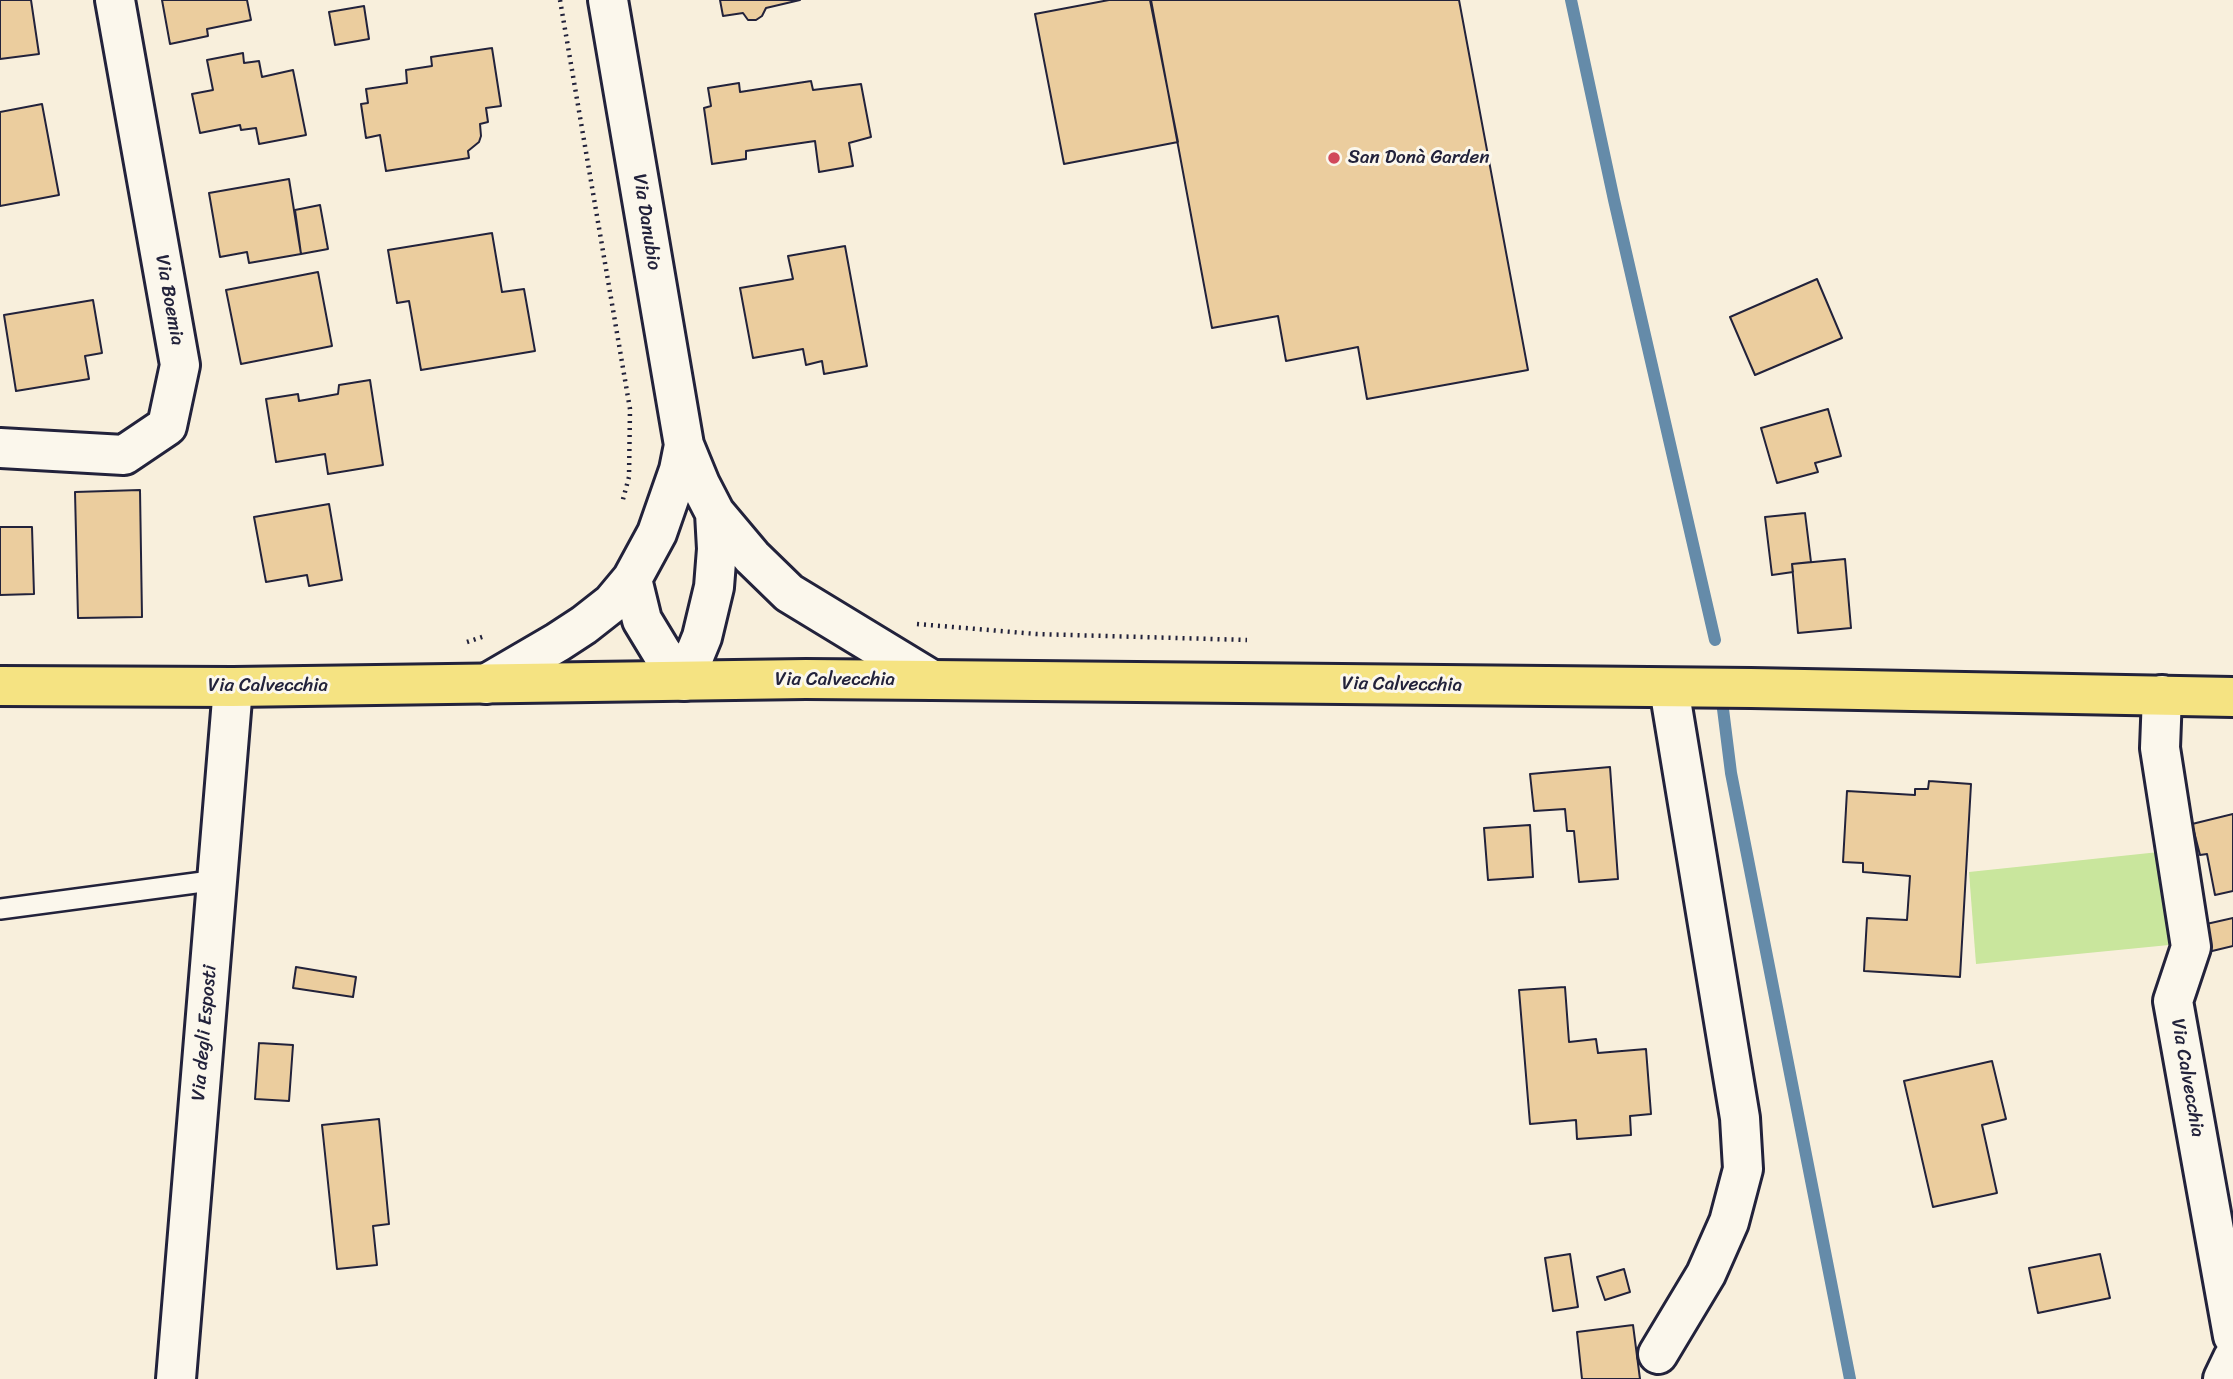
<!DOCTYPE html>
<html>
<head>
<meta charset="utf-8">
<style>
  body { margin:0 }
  canvas { display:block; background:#f8efdc }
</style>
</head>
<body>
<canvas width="2233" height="1379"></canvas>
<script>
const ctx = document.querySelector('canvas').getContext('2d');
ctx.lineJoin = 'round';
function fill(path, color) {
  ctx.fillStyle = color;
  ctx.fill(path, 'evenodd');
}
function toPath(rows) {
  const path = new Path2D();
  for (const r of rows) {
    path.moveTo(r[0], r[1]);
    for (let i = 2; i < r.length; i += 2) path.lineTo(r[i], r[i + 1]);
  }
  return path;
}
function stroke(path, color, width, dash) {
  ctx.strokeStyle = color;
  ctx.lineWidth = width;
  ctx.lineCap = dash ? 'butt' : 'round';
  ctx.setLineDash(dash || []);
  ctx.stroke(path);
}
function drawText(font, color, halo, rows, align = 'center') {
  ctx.font = font + ' Sriracha,sans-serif';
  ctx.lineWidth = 6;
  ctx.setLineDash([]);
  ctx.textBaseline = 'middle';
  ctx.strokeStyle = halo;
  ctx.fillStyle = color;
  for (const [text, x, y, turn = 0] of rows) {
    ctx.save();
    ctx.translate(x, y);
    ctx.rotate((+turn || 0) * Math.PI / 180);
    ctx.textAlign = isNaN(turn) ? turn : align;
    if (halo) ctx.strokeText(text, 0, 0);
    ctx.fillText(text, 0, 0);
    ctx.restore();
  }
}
const green = toPath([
  [2159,852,2169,945,1976,964,1969,872]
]);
const stream = toPath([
  [1571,0,1614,200,1715,640],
  [1721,693,1731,773,1850,1379]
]);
const building = toPath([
  [0,0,31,0,39,54,0,59,0,0],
  [162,0,247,0,251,20,207,29,208,36,170,44,162,0],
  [720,0,800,0,766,8,762,16,756,20,748,20,743,13,723,16,720,0],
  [1109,0,1150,0,1178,142,1064,164,1035,14,1109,0],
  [1151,0,1459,0,1528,370,1367,399,1358,347,1286,361,1278,316,1212,328,1151,0],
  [364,6,369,39,335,45,329,12,364,6],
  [492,48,501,106,486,108,488,122,480,124,481,136,479,142,468,151,469,158,386,171,380,135,366,138,361,104,368,103,366,89,407,83,406,70,432,66,431,57,492,48],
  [243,53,244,63,259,61,262,77,293,70,306,135,259,144,256,128,241,130,240,125,200,133,192,94,213,90,207,60,243,53],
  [811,81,813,90,861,84,871,137,849,143,853,166,819,172,815,141,746,151,746,159,712,164,704,108,711,106,708,88,739,83,740,92,811,81],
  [42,104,59,195,0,206,0,112,42,104],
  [289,179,301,254,249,263,247,252,220,257,209,193,289,179],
  [320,205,328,249,301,254,295,210,320,205],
  [492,233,502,292,524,289,535,351,421,370,409,301,397,303,388,250,492,233],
  [845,246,867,366,824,374,822,361,806,365,803,349,753,358,740,288,793,279,788,256,845,246],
  [318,272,332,346,241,364,226,290,318,272],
  [1817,279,1842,338,1755,375,1730,317,1817,279],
  [93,300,102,353,85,356,89,379,16,391,4,315,93,300],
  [370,380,383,465,328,474,325,454,276,462,266,399,298,394,299,401,338,394,339,385,370,380],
  [1828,409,1841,456,1815,463,1818,472,1777,483,1761,428,1828,409],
  [140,490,142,617,78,618,75,492,140,490],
  [329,504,342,580,309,586,307,575,266,582,254,517,329,504],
  [1805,513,1811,562,1792,564,1793,572,1772,575,1765,517,1805,513],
  [0,527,32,527,34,594,0,595,0,527],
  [1845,559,1851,628,1798,633,1792,564,1845,559],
  [1610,767,1618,879,1579,882,1574,831,1567,831,1565,809,1534,811,1530,774,1610,767],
  [1929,781,1971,784,1960,977,1864,971,1867,918,1907,920,1910,876,1863,872,1863,863,1843,862,1847,791,1915,795,1915,789,1928,789,1929,781],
  [2233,814,2233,891,2215,895,2207,854,2200,855,2192,824,2233,814],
  [1530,825,1533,877,1488,880,1484,828,1530,825],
  [2233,918,2233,946,2208,952,2202,925,2233,918],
  [296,967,356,977,353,997,293,988,296,967],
  [1565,987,1569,1042,1596,1039,1598,1053,1646,1049,1651,1114,1630,1116,1631,1135,1577,1139,1576,1120,1530,1124,1519,990,1565,987],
  [259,1043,293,1045,289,1101,255,1099,259,1043],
  [1992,1061,2006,1119,1982,1125,1997,1193,1933,1207,1904,1081,1992,1061],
  [379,1119,389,1224,373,1226,377,1265,337,1269,322,1125,379,1119],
  [1570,1254,1578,1307,1553,1311,1545,1258,1570,1254],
  [2100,1254,2110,1298,2038,1313,2029,1268,2100,1254],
  [1624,1269,1630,1292,1605,1300,1597,1277,1624,1269],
  [1633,1325,1640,1379,1582,1379,1577,1332,1633,1325]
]);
const path = toPath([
  [560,0,630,409,629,477,622,503],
  [917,624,1036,634,1247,640],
  [467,642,485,636]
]);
const lane = toPath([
  [0,909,218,880]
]);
const street = toPath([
  [608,0,684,445,700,484,715,513,752,557,789,593,932,680],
  [0,448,124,455,167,426,180,365,115,0],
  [632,579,642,620,662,653,684,681,702,637,714,587,717,549,715,513],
  [486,684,558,642,584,625,612,603,632,579,657,533,679,470,684,445],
  [2162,695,2160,748,2191,947,2173,1001,2233,1336],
  [1658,1354,1706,1274,1729,1222,1743,1169,1740,1118,1669,688],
  [176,1379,233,687],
  [2223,1379,2233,1358]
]);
const primary = toPath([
  [0,686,233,687,806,679,932,680,1751,688,2233,697]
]);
const markers = [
  [1334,158,7,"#d1495b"]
];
const poiNames = [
  ["San Donà Garden",1348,158]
];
const streetNames = [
  ["Via Danubio",646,222,81],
  ["Via Boemia",169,300,80],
  ["Via Calvecchia",835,680],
  ["Via Calvecchia",1402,685,1],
  ["Via Calvecchia",268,686],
  ["Via degli Esposti",205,1033,-85],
  ["Via Calvecchia",2187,1078,80]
];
fill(green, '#c9e69d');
stroke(stream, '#658ba9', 12);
fill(building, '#ebcd9e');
stroke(building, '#22223b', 2);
stroke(lane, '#22223b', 24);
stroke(street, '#22223b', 44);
stroke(primary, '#22223b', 44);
stroke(path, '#22223b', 4.5, [2, 5]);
stroke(lane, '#fbf7ec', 19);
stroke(street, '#fbf7ec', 38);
stroke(primary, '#f5e382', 38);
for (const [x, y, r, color] of markers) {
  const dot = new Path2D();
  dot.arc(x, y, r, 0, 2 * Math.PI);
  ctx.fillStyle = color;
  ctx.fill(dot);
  stroke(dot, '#fbf7ec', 2.5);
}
drawText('19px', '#22223b', '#fbf7ec', poiNames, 'left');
drawText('19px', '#22223b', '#fbf7ec', streetNames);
</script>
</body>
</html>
